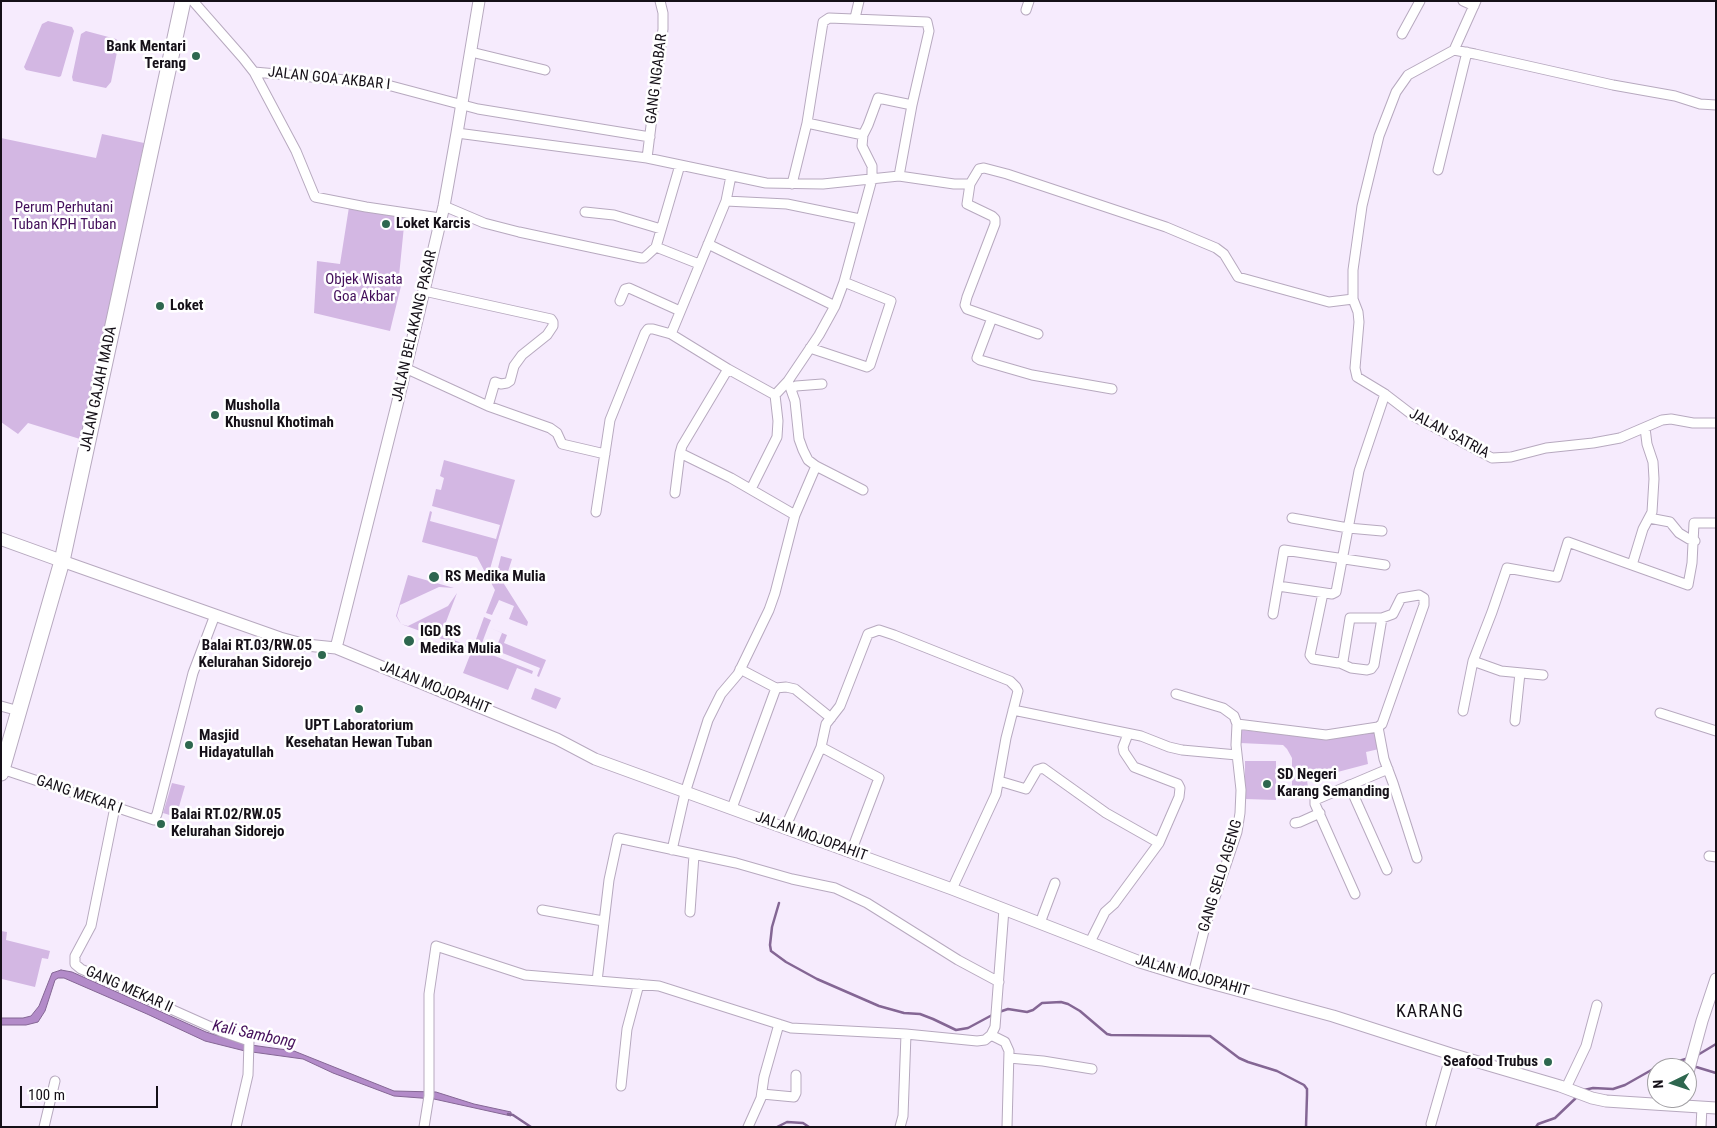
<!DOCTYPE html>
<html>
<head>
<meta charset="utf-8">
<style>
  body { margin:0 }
  #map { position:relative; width:1717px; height:1128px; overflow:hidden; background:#f6ebfd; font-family:"Roboto Condensed",sans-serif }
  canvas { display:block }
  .frame { position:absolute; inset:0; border:2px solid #151018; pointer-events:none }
  .north { position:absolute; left:1647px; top:1058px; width:50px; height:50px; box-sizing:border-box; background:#fff; border:1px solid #a19fa3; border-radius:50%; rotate:266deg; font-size:14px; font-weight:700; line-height:20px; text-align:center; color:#151018 }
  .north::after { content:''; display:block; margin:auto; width:18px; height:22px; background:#2e674f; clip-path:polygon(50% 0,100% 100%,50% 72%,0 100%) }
  .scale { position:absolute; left:20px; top:1086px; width:138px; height:22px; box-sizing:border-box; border:2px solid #151018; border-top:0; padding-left:6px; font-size:15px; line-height:18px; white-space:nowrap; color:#151018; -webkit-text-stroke:4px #fff; paint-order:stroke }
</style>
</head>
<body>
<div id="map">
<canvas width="1717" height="1128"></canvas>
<div class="frame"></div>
<div class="north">N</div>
<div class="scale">100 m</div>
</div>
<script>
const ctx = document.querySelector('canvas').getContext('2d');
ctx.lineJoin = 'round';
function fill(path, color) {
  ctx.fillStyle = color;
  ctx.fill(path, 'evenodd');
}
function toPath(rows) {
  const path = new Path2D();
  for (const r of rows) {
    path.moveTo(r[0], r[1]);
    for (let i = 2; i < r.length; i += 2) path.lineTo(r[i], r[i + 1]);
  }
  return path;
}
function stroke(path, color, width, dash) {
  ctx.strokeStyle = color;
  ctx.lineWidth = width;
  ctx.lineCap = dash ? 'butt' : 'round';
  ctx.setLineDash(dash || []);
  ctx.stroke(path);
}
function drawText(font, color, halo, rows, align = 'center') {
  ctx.font = font + ' "Roboto Condensed",sans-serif';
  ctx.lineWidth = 5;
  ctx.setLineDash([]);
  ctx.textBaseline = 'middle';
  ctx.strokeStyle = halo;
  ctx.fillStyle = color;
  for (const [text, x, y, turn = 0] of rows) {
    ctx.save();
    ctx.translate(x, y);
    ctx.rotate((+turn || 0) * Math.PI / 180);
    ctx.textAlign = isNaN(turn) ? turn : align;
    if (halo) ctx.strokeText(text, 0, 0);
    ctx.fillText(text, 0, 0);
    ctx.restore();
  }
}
const green = toPath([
  [48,21,72,27,74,31,61,76,59,77,26,70,24,67,42,24],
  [86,31,116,39,119,42,111,82,106,88,73,81,72,77,81,34],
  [102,134,144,143,89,406,80,439,28,423,18,434,1,422,1,138,96,158],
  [349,207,405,216,398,286,401,286,390,331,314,313,317,261,340,264],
  [444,460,515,480,490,569,485,572,477,557,422,542,430,511,432,512,430,521,496,539,500,525,432,506,436,489,441,490,444,478,440,476],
  [501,556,512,559,504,584,528,622,527,626,509,619,514,606,499,600,492,615,486,613,495,590,488,577,497,572],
  [408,575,454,588,439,587,400,605,397,616,401,624,408,626,448,606,457,593,441,635,533,671,532,674,517,668,508,690,463,673,472,650,401,624,396,616],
  [484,617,491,620,488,627,507,635,504,643,546,660,539,677,537,676,540,668,475,642],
  [488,627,502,633,496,648,482,643],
  [535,688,561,698,556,709,531,699],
  [1242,730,1328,739,1373,733,1376,737,1379,749,1366,752,1368,764,1307,780,1308,788,1292,796,1292,758,1287,749,1283,745,1240,743],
  [1245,761,1276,761,1276,800,1245,799],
  [172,783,185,786,176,817,163,813],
  [1,931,7,932,6,940,50,951,48,959,42,958,35,987,2,979,1,982]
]);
const water = toPath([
  [61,970,72,972,206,1032,244,1044,294,1051,394,1091,436,1092,474,1104,511,1112,511,1116,434,1099,394,1096,333,1073,303,1059,245,1051,205,1041,147,1014,64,978,58,978,55,980,45,1011,38,1022,26,1025,1,1025,1,1018,23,1018,31,1016,39,1006,52,973,61,970]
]);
const stream = toPath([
  [779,903,772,927,770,945,771,951,786,962,817,979,879,1006,904,1013,920,1014,933,1019,956,1030,968,1028,994,1014],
  [999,1012,1008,1009,1027,1012,1033,1010,1042,1003,1061,1002,1068,1004,1080,1011,1107,1034,1111,1035,1210,1036,1239,1058,1248,1062,1277,1071,1304,1085,1307,1089,1307,1095,1306,1127],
  [1696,1056,1716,1044],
  [1693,1066,1716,1073],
  [1584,1090,1593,1088,1613,1089,1625,1085,1655,1068,1689,1058],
  [508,1114,513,1115,531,1127],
  [777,1127,787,1122,803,1123,809,1127],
  [1536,1127,1538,1124,1555,1118,1578,1096]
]);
const minor = toPath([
  [193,1,243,58,254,72,296,151,315,197,366,207,440,218],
  [1463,1,1474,6],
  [1476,1,1454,50,1408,75,1396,92,1379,136,1362,206,1353,270,1353,299,1358,312,1359,322,1355,368,1357,377,1385,394,1415,417,1492,458,1511,457,1546,448,1593,443,1620,438,1662,420,1671,419,1693,423,1716,423],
  [1026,10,1029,1],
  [855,18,859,1],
  [1402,34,1420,1],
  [1454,50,1475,54,1613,85,1675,96,1700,104,1716,105],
  [471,52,545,70],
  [254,72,380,83,478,109,650,137],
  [807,123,823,22,829,18,927,22,929,31,912,105],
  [457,133,647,158,766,183,823,184,899,176,954,184,970,184,979,169,984,168,1007,174,1166,227,1216,248,1224,254,1238,277,1329,302,1353,299],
  [647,158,663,29,663,13,660,1],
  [1438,170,1467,52],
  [731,176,726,201,671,334,728,369,775,395,788,381,819,335,835,306,844,282,872,179,872,166,862,146,863,135],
  [792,184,807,123,863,135,868,125,878,98,912,105,899,176],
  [970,184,967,204,992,216,995,219,995,224,967,297,965,305,967,309,1038,334],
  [726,201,787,204,860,219],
  [444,206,484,223,519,232,641,258,644,258,656,247,699,264],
  [585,212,614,215,661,229],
  [708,244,835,306],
  [656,247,680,165],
  [424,291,551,319,553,322,553,326,547,335,522,355,514,366,510,381,507,383,501,384,495,382,488,406],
  [620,301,625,289,629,288,680,311],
  [992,318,978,355,977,358,980,360,1032,375,1112,389],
  [810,348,867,367,870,365,891,301,844,282],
  [405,368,488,406,550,428,557,433,562,444,605,454],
  [728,369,682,446,680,453,731,478,795,515],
  [788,381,795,401,799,439,803,450,808,460,816,466,863,490],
  [791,389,796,386,822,384],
  [751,489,777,437,778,421,775,395],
  [675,493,680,453],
  [596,512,610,420,645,333,648,329,653,329,671,334],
  [1292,518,1348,528,1382,531],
  [1649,518,1670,522,1679,533,1689,539,1695,541],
  [1632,565,1688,585,1692,563,1694,523,1716,523],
  [1278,586,1332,594,1336,592,1359,471,1385,394],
  [1273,614,1284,550,1385,565],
  [1473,661,1501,671,1543,675],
  [1340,663,1351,668,1367,670,1371,669,1374,665,1382,618],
  [776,688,786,687,795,689,831,718],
  [1176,694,1223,708,1234,716,1237,724,1236,745,1241,790,1240,813,1237,832,1205,927,1192,978],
  [1,706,19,711],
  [1013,710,1141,736,1169,747,1182,750,1237,755],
  [1463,711,1473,661,1492,612,1507,568,1557,577,1568,542,1632,565,1643,529,1652,512,1654,479,1653,462,1647,444,1645,428],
  [1660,713,1716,731],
  [1515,721,1520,673],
  [1237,724,1326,735,1378,727,1382,724,1424,605,1424,598,1419,595,1401,598,1393,614,1382,618,1350,618,1343,661,1338,663,1313,659,1310,655,1323,593],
  [1378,727,1384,759,1393,783,1417,858],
  [1128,734,1123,747,1124,752,1134,767,1178,784,1180,788,1179,797,1159,843],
  [821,747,879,778,851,852],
  [2,769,154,820,157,814,193,673,215,615],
  [999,781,1026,789,1037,770,1043,768,1106,813,1159,843,1114,904,1105,912,1090,942],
  [1349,785,1387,870],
  [115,807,91,926,75,956,75,964,81,969,220,1031,249,1041,248,1075,236,1127],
  [732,808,776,688,740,669],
  [1295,823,1300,822,1320,813],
  [785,828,821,747,826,724,840,706,868,634,879,630,894,635,1010,681,1016,687,1018,691,1006,738,996,794,952,889],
  [672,850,685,793,708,720,721,694,738,674,769,610,775,593,795,515,816,466],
  [1709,856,1716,857],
  [1355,894,1315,804,1315,800,1388,769],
  [542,910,603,921],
  [690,912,694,855],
  [1040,923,1055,883],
  [597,981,609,880,618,838,736,863,792,879,835,888,867,903,958,960,999,982],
  [991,1035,1005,1042,1009,1051,1007,1127],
  [1009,1058,1043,1061,1092,1069],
  [621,1086,627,1029,639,984],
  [1566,1088,1586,1046,1597,1005],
  [762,1094,794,1097,796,1093,796,1075],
  [1431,1124,1451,1054],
  [44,1127,55,1081],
  [424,1127,429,1096,429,994,436,946,525,975,659,986,791,1028,906,1034,977,1041,985,1040,991,1035,995,1027,1004,909],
  [748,1127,761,1098,764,1077,779,1024],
  [900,1127,903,1116,906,1034],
  [1701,1127,1702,1107]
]);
const tertiary = toPath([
  [62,561,280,638,306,645,336,648,557,739,595,759,952,889,1140,962,1192,978,1333,1016,1451,1054,1560,1086,1592,1098,1606,1101,1716,1108],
  [336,648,397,405,444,206,457,133,479,1],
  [1687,1076,1702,1021,1716,979]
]);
const secondary = toPath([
  [1,539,62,561]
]);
const trunk = toPath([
  [1,773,62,561,183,1]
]);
const markers = [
  [196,56,5,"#2e674f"],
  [386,224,5,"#2e674f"],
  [160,306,5,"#2e674f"],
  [215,415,5,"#2e674f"],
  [434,577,6,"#2e674f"],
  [409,641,6,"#2e674f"],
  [322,655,5,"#2e674f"],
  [359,709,5,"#2e674f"],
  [189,745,5,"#2e674f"],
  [1267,784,5,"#2e674f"],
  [161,824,5,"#2e674f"],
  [1548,1062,5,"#2e674f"]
];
const poiNames = [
  ["Bank Mentari",186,47,"right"],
  ["Terang",186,64,"right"],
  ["Loket Karcis",396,224],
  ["Loket",170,306],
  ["Musholla",225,406],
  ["Khusnul Khotimah",225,423],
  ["RS Medika Mulia",445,577],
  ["IGD RS",420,632],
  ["Medika Mulia",420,649],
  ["Balai RT.03/RW.05",312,646,"right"],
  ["Kelurahan Sidorejo",312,663,"right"],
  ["UPT Laboratorium",359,726,"center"],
  ["Kesehatan Hewan Tuban",359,743,"center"],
  ["Masjid",199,736],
  ["Hidayatullah",199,753],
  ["SD Negeri",1277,775],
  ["Karang Semanding",1277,792],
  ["Balai RT.02/RW.05",171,815],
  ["Kelurahan Sidorejo",171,832],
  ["Seafood Trubus",1538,1062,"right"]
];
const streetNames = [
  ["JALAN GOA AKBAR I",329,79,6],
  ["GANG NGABAR",657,79,-83],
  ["JALAN BELAKANG PASAR",415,326,-77],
  ["JALAN GAJAH MADA",99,389,-78],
  ["JALAN SATRIA",1449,434,28],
  ["JALAN MOJOPAHIT",435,688,22],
  ["GANG MEKAR I",79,795,19],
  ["JALAN MOJOPAHIT",811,837,20],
  ["GANG SELO AGENG",1221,876,-73],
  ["JALAN MOJOPAHIT",1192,976,16],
  ["GANG MEKAR II",129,990,24]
];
const parkNames = [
  ["Perum Perhutani",64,208],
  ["Tuban KPH Tuban",64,225],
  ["Objek Wisata",364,280],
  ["Goa Akbar",364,297]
];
const waterNames = [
  ["Kali Sambong",254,1035,12]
];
const quarterNames = [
  ["KARANG",1430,1012]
];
fill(green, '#d3b7e3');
fill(water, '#b38bc9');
stroke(water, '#846694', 1);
stroke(stream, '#846694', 2.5);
stroke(minor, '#b7a9bf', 11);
stroke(tertiary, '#b7a9bf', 13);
stroke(secondary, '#b7a9bf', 14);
stroke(trunk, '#b7a9bf', 17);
stroke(minor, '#fff', 9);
stroke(tertiary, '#fff', 11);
stroke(secondary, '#fff', 12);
stroke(trunk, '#fff', 15);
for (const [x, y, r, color] of markers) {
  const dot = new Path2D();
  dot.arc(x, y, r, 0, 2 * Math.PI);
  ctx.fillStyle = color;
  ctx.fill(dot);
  stroke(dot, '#fff', 2);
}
drawText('bold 15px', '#151018', '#fff', poiNames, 'left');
drawText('15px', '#151018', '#fff', streetNames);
drawText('15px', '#440f5b', '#fff', parkNames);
drawText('italic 16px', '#450f5b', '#fff', waterNames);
ctx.letterSpacing = '1px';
drawText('18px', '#151018', '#fff', quarterNames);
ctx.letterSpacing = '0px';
</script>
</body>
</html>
